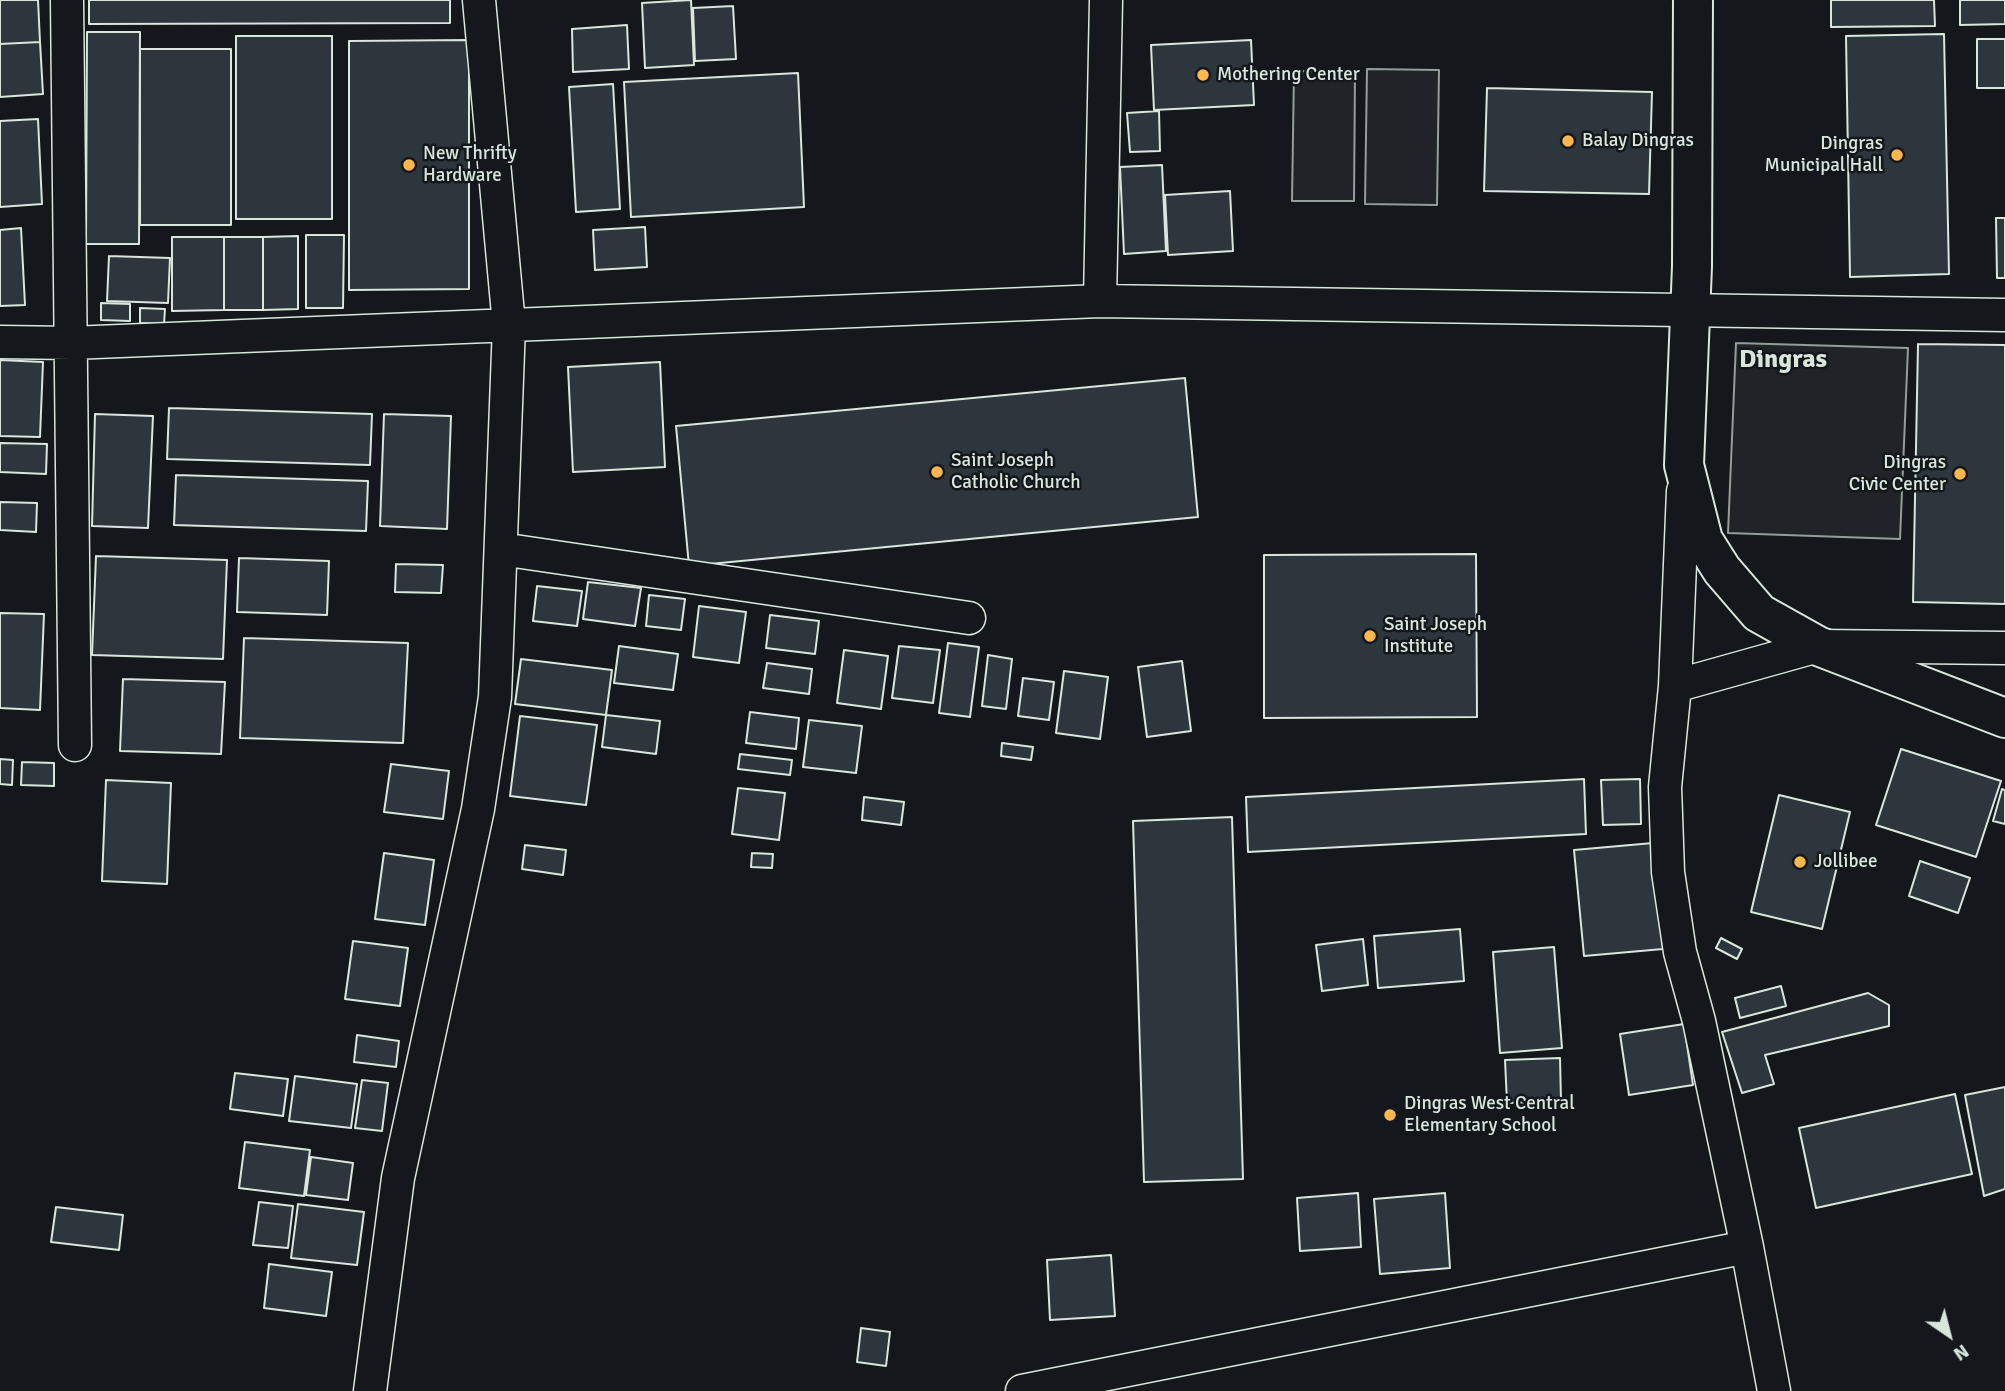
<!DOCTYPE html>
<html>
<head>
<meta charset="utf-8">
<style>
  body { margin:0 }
  #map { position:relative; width:2005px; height:1391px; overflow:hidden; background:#14181c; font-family:Signika,sans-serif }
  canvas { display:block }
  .north { position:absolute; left:1914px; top:1300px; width:70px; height:70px; -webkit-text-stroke:5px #14181c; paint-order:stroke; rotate:145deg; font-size:19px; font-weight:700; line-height:28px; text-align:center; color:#d8e6dc }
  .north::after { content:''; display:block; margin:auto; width:24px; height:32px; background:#d8e6dc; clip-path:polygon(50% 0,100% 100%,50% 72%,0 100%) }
</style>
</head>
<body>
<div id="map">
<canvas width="2005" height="1391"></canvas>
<div class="north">N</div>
</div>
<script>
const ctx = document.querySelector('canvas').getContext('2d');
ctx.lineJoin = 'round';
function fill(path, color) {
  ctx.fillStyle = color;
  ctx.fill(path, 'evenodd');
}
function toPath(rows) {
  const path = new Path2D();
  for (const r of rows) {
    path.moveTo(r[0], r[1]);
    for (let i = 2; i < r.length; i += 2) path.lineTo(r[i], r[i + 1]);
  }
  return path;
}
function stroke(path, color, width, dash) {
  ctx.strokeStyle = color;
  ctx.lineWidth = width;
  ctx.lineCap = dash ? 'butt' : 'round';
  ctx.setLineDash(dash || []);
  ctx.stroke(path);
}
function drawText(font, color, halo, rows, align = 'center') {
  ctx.font = font + ' Signika,sans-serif';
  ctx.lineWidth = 5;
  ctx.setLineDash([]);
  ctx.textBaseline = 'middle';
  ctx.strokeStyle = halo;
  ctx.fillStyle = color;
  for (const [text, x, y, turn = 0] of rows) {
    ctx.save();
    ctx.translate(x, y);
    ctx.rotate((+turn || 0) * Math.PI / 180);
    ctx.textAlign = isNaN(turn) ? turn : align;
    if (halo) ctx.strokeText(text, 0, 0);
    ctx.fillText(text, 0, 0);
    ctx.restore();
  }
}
const green = toPath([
  [1367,69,1439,70,1437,205,1365,204,1367,69],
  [1294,71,1355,72,1354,201,1292,201,1294,71],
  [1736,343,1908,348,1900,539,1728,533,1736,343]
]);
const building = toPath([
  [0,0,38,0,40,42,0,44,0,0],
  [89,0,450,0,450,23,89,24,89,0],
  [691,0,694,65,645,68,642,3,691,0],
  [1831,0,1934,0,1935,26,1831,27,1831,0],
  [1960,0,2005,0,2005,24,1960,25,1960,0],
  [733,6,736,59,695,61,693,8,733,6],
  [627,25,629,69,573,72,572,29,627,25],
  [87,32,140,32,139,244,86,244,87,32],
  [1944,34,1949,274,1850,277,1846,36,1944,34],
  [236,36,332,36,332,219,236,219,236,36],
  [1977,39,2005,39,2005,88,1977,88,1977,39],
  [469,40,469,289,349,290,349,41,469,40],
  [1251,40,1254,105,1154,110,1151,45,1251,40],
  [40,42,43,94,0,97,0,44,40,42],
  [140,49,231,49,231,225,140,225,140,49],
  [798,73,804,207,631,217,624,82,798,73],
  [613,84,620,209,576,212,569,87,613,84],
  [1487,88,1652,92,1649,194,1484,191,1487,88],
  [1159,111,1160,151,1130,152,1127,113,1159,111],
  [38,119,42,204,0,207,0,121,38,119],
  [1162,165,1166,251,1124,254,1120,167,1162,165],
  [1230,191,1233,251,1168,255,1165,195,1230,191],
  [1996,218,2005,218,2005,278,1997,278,1996,218],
  [645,227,647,267,595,270,593,230,645,227],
  [21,228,25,305,0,306,0,230,21,228],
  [306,235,344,235,343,308,306,308,306,235],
  [298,236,298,309,263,310,263,237,298,236],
  [172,237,224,237,224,310,172,311,172,237],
  [224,237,263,237,263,310,224,310,224,237],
  [109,256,170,258,168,303,107,301,109,256],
  [101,303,130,304,130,321,101,320,101,303],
  [140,308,165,309,164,324,140,323,140,308],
  [1918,344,2005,345,2005,604,1913,602,1918,344],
  [0,360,43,362,40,437,0,436,0,360],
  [660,362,665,467,573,472,568,367,660,362],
  [1185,378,1198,517,689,566,676,426,1185,378],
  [169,408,372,414,370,465,167,459,169,408],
  [95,414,153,416,148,528,92,526,95,414],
  [384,414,451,416,447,529,380,526,384,414],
  [0,443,47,444,46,474,0,472,0,443],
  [176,475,368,481,366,531,174,525,176,475],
  [0,502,37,503,36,532,0,530,0,502],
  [1476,554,1477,717,1264,718,1264,555,1476,554],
  [96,556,227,560,223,659,92,655,96,556],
  [239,558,329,561,327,615,237,612,239,558],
  [396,564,443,565,441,593,395,592,396,564],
  [588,582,641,588,635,626,583,619,588,582],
  [537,586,582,591,577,626,533,621,537,586],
  [649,595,685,599,681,630,646,626,649,595],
  [699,606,746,612,739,663,693,657,699,606],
  [0,613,44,614,40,710,0,708,0,613],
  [770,615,819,621,815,654,766,648,770,615],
  [244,638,408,643,403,743,240,738,244,638],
  [948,643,979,647,970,717,939,713,948,643],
  [619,646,678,654,673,690,614,683,619,646],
  [899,646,940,650,933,703,892,698,899,646],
  [844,650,888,656,881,709,837,703,844,650],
  [988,655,1012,659,1006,709,982,706,988,655],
  [521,659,612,670,606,715,515,704,521,659],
  [1182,661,1191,731,1147,737,1138,667,1182,661],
  [767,663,812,669,809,694,763,688,767,663],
  [1064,671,1108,677,1100,739,1056,733,1064,671],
  [1023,678,1054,682,1049,720,1018,716,1023,678],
  [123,679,225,682,221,754,120,751,123,679],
  [750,712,799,718,796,749,746,743,750,712],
  [606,715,660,721,656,754,602,747,606,715],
  [520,716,597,725,586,805,510,796,520,716],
  [809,720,862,726,856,773,803,767,809,720],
  [1002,743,1033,747,1031,760,1001,756,1002,743],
  [1901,749,2001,781,1976,857,1876,825,1901,749],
  [740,754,792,760,790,775,738,769,740,754],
  [0,759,13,760,12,785,0,784,0,759],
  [22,762,54,763,54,786,21,785,22,762],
  [391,764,449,771,443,819,384,812,391,764],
  [1584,779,1586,834,1248,852,1246,797,1584,779],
  [1640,779,1641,824,1603,825,1601,780,1640,779],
  [106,780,171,783,167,884,102,881,106,780],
  [738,788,785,793,779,840,732,834,738,788],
  [2002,789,2005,790,2005,824,1993,821,2002,789],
  [1779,795,1850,812,1822,929,1751,912,1779,795],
  [864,797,904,802,901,825,862,820,864,797],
  [1232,817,1243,1179,1144,1182,1133,821,1232,817],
  [1653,843,1663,949,1584,956,1574,850,1653,843],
  [525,845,566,850,563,875,522,869,525,845],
  [384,853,434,860,425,925,375,919,384,853],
  [752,853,773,854,772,868,751,867,752,853],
  [1920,861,1970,878,1958,913,1909,896,1920,861],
  [1460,929,1464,981,1378,988,1374,936,1460,929],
  [1721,938,1742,949,1737,959,1716,948,1721,938],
  [1363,939,1368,985,1322,991,1316,945,1363,939],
  [353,941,408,948,400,1006,345,999,353,941],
  [1554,947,1562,1048,1500,1053,1493,952,1554,947],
  [1781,986,1786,1006,1740,1018,1735,998,1781,986],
  [1868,993,1889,1005,1889,1026,1765,1055,1774,1084,1742,1093,1722,1032,1868,993],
  [1684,1024,1693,1085,1629,1095,1620,1034,1684,1024],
  [357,1035,399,1041,396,1067,354,1062,357,1035],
  [1560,1058,1561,1101,1507,1103,1505,1060,1560,1058],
  [235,1073,288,1079,283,1116,230,1109,235,1073],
  [295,1076,357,1084,351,1128,289,1121,295,1076],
  [362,1080,388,1083,382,1131,355,1128,362,1080],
  [2005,1087,2005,1189,1984,1196,1965,1095,2005,1087],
  [1955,1094,1972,1174,1816,1208,1799,1128,1955,1094],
  [245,1142,310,1150,304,1196,239,1188,245,1142],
  [311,1157,353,1163,348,1200,306,1195,311,1157],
  [1358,1193,1361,1247,1300,1251,1297,1198,1358,1193],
  [1445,1193,1450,1268,1380,1274,1374,1199,1445,1193],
  [259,1202,293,1206,288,1248,253,1245,259,1202],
  [298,1204,364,1212,357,1265,291,1258,298,1204],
  [56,1207,123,1215,119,1250,51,1242,56,1207],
  [1111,1255,1115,1316,1050,1320,1047,1260,1111,1255],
  [269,1264,332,1272,326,1316,264,1308,269,1264],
  [861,1328,890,1332,886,1366,857,1362,861,1328]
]);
const minor = toPath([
  [67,0,75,745],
  [1100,301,1106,0],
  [0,342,71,343,1100,301,2005,315],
  [1683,491,1675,686,1665,787,1668,872,1680,952,1699,1021,1747,1247,1774,1391],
  [501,549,969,618],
  [1675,686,1818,646,2005,648],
  [370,1391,398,1178,478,809,495,697,509,325,479,0],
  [1022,1391,1747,1247]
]);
const primary = toPath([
  [1693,0,1692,266,1684,465,1703,540,1722,570,1759,613,1818,646,2005,718]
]);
const markers = [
  [1203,75,7,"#ffb74d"],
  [1568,141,7,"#ffb74d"],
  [1897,155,7,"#ffb74d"],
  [409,165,7,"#ffb74d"],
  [937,472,7,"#ffb74d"],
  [1960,474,7,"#ffb74d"],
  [1370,636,7,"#ffb74d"],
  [1800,862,7,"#ffb74d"],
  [1390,1115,7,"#ffb74d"]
];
const poiNames = [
  ["Mothering Center",1217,75],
  ["Balay Dingras",1582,141],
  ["Dingras",1883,144,"right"],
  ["Municipal Hall",1883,166,"right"],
  ["New Thrifty",423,154],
  ["Hardware",423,176],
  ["Saint Joseph",951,461],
  ["Catholic Church",951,483],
  ["Dingras",1946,463,"right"],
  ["Civic Center",1946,485,"right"],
  ["Saint Joseph",1384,625],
  ["Institute",1384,647],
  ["Jollibee",1814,862],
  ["Dingras West Central",1404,1104],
  ["Elementary School",1404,1126]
];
const districtNames = [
  ["Dingras",1783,360]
];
fill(green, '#202428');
stroke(green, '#939e99', 2);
fill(building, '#2c363c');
stroke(building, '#d8e6dc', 2);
stroke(minor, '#d8e6dc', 35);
stroke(primary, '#d8e6dc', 42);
stroke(minor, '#14181c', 32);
stroke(primary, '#14181c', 38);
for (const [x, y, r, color] of markers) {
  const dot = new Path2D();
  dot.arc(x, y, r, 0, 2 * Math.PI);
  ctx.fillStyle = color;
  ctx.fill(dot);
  stroke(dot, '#14181c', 2.5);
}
drawText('19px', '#d8e6dc', '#14181c', poiNames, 'left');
drawText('bold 26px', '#d8e6dc', '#14181c', districtNames);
</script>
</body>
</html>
